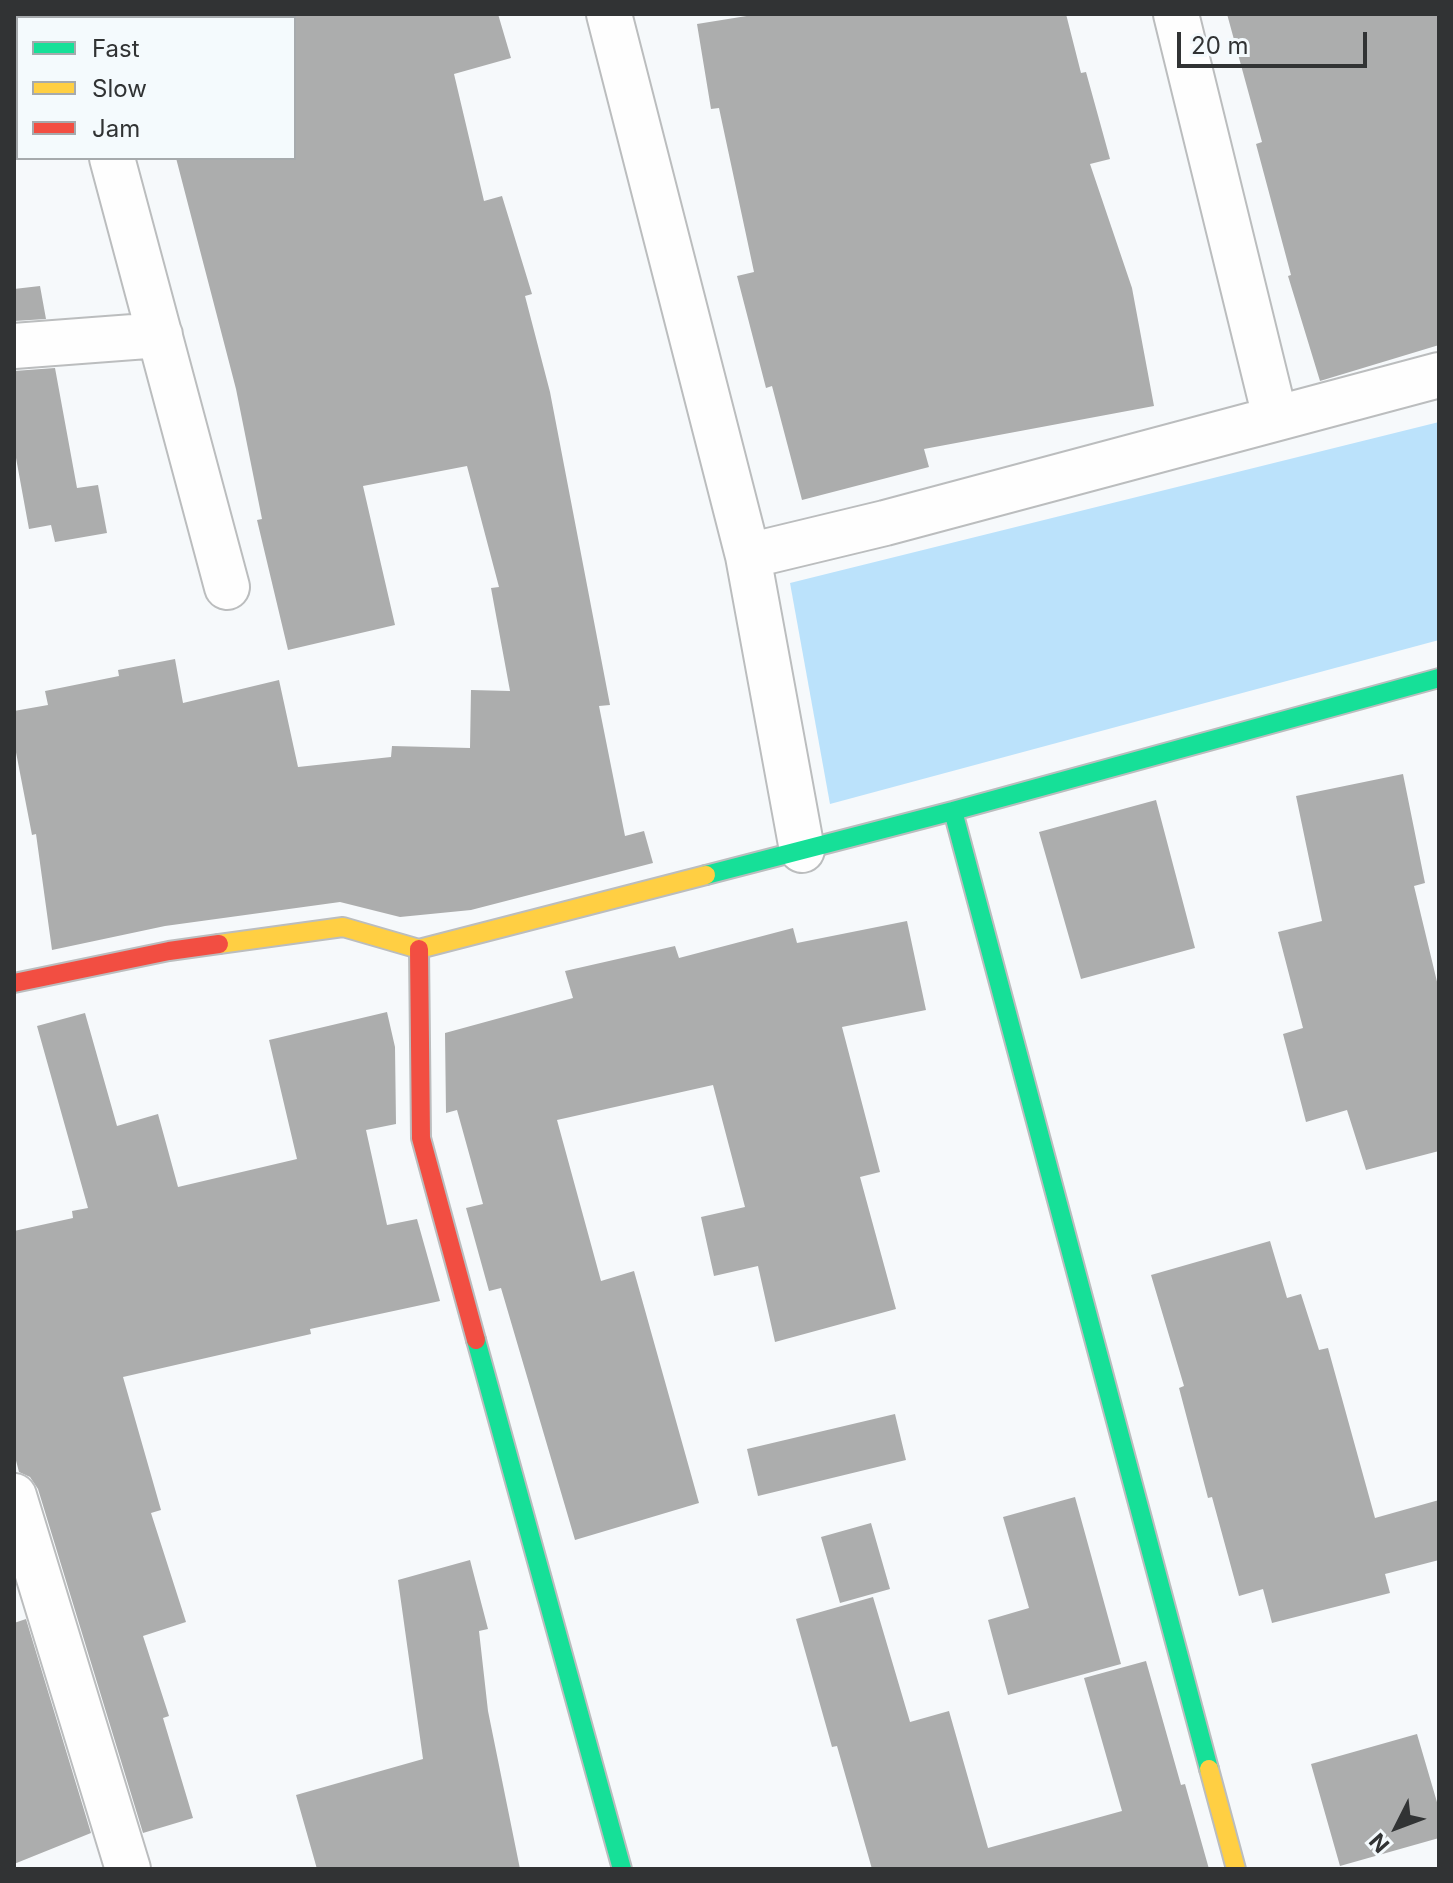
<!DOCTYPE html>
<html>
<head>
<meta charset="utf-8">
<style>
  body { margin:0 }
  #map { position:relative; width:1453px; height:1883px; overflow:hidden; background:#f6f9fb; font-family:Inter,sans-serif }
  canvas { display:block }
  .frame { position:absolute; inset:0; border:16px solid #313334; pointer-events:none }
  .legend { position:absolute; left:16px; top:16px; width:280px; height:144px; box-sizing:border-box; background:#f4fafd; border:2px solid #a6aaad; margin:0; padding:10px 14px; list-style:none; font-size:24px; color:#313334 }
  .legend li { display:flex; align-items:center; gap:16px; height:40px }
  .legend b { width:40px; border:2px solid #a6aaad }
  .north { position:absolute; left:1357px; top:1787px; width:80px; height:80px; -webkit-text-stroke:6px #f4fafd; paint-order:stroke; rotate:228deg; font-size:22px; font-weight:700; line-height:32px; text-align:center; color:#313334 }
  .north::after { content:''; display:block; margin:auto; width:28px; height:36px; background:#313334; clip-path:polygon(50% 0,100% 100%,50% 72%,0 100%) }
  .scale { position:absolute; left:1177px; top:32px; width:190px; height:36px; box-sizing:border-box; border:4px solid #313334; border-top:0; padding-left:10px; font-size:24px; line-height:28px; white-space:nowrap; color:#313334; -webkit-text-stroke:6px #f4fafd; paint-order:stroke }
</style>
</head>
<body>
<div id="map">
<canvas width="1453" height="1883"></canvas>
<div class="frame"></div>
<ul class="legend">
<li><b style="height:10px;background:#16e098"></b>Fast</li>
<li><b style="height:10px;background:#ffcf43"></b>Slow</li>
<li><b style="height:10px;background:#f24e42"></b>Jam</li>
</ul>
<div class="north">N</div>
<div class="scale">20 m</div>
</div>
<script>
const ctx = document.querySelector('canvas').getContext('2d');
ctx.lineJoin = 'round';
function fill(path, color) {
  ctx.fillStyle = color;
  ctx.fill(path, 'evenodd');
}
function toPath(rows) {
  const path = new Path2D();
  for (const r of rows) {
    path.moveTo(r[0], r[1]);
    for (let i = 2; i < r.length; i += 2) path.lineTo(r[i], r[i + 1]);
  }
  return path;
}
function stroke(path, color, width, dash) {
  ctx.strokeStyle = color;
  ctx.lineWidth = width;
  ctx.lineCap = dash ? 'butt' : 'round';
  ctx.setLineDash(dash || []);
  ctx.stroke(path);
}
const green = toPath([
  [1439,422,1439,640,830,804,790,583]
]);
const building = toPath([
  [294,14,498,14,511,58,454,74,484,201,502,196,532,294,525,296,550,392,610,705,599,706,625,836,644,831,653,863,471,910,400,917,340,902,165,926,52,950,36,834,32,835,14,742,14,711,48,705,45,691,119,676,118,670,175,659,183,703,279,680,298,767,391,757,392,746,470,748,471,690,510,691,491,588,499,587,467,466,363,486,395,625,288,650,257,520,262,519,236,389,176,158,294,158],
  [759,14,1066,14,1081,73,1086,72,1110,159,1090,164,1132,288,1154,406,924,449,929,467,802,500,772,386,766,388,737,276,754,272,719,108,711,109,697,24],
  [1227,14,1439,14,1439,345,1320,381,1288,276,1291,275,1256,144,1262,142],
  [40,286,46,319,14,321,14,289],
  [55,368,77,488,98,485,107,533,55,542,51,525,29,529,14,447,14,371],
  [1403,774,1425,883,1414,886,1439,990,1439,1151,1366,1170,1347,1110,1306,1122,1283,1034,1303,1028,1278,932,1322,921,1296,796],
  [1156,800,1195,948,1081,979,1039,832],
  [907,921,926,1010,842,1027,880,1172,860,1177,896,1309,775,1342,758,1266,714,1276,701,1217,745,1207,713,1085,557,1120,601,1281,634,1271,699,1503,575,1540,501,1288,489,1291,466,1208,483,1204,457,1110,446,1113,445,1033,573,998,565,971,675,946,679,958,793,928,797,943],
  [387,1012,395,1047,396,1124,366,1130,387,1225,417,1219,440,1301,310,1329,311,1334,123,1377,161,1510,151,1513,186,1622,143,1636,169,1716,163,1718,193,1818,143,1833,38,1489,30,1477,19,1472,14,1453,14,1231,73,1218,72,1211,88,1208,37,1026,85,1013,117,1126,158,1114,178,1187,297,1159,269,1040],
  [1270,1241,1287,1298,1301,1294,1319,1350,1328,1348,1375,1518,1439,1500,1439,1560,1385,1574,1390,1593,1272,1623,1263,1589,1239,1596,1212,1497,1208,1498,1179,1388,1184,1386,1151,1275],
  [895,1414,906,1460,758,1496,747,1449],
  [1075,1497,1121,1664,1008,1695,988,1620,1029,1608,1003,1517],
  [871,1523,890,1589,840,1603,821,1537],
  [470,1560,488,1629,479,1631,488,1711,520,1869,317,1869,296,1795,423,1759,398,1580],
  [873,1597,910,1722,949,1711,988,1848,1122,1811,1084,1678,1146,1661,1181,1785,1185,1784,1209,1869,872,1869,837,1746,832,1747,796,1619],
  [26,1619,91,1833,14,1864,14,1623],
  [1417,1734,1439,1809,1439,1838,1340,1866,1311,1764]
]);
const street = toPath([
  [74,14,75,18],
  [609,14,748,556,802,850],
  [1176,14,1275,417],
  [112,158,227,587],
  [14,346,160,335],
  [748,556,885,523,1439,375],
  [14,1496,128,1869]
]);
const fast = toPath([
  [953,811,1209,1769],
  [706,875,953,811,1439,678],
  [476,1340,622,1869]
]);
const slow = toPath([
  [219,944,343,927,419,949,706,875],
  [1209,1769,1236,1869]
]);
const jam = toPath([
  [419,949,421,1138,476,1340],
  [14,983,169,951,219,944]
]);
fill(green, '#bbe2fb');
fill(building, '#acadad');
stroke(street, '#bbbdbe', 48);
stroke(fast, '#bbbdbe', 22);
stroke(slow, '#bbbdbe', 22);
stroke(jam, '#bbbdbe', 22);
stroke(street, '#fefefe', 44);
stroke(fast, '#16e098', 18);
stroke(slow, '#ffcf43', 18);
stroke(jam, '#f24e42', 18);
</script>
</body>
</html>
